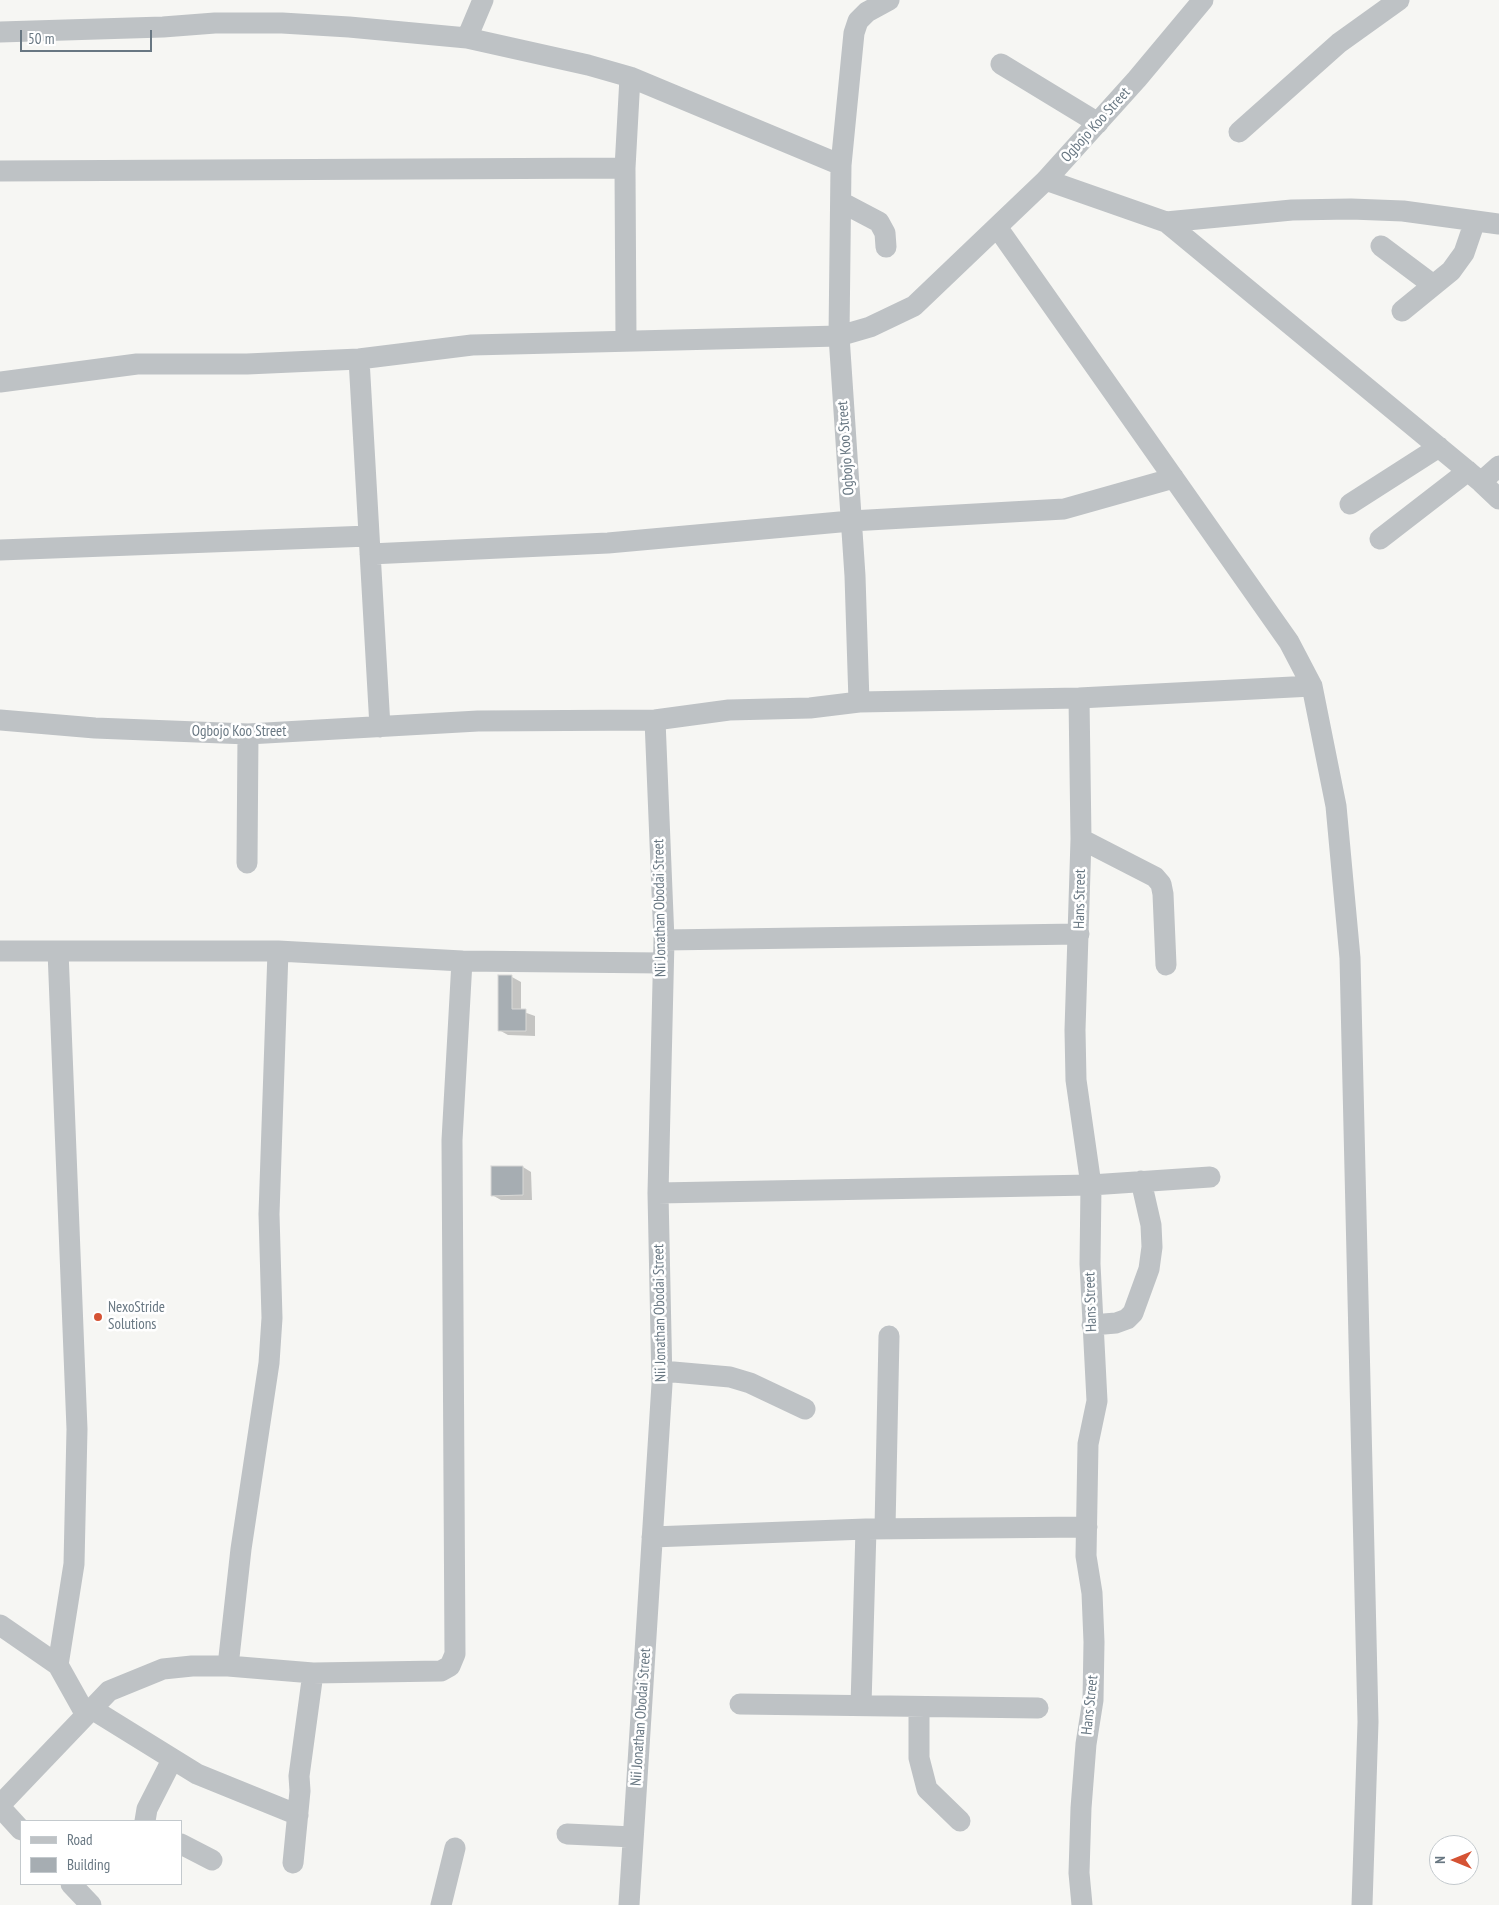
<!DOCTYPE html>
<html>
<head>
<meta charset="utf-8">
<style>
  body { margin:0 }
  #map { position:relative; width:1499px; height:1905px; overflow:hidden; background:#f6f6f3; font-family:"PT Sans Narrow",sans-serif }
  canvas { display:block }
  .legend { position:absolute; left:20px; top:1820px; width:162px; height:65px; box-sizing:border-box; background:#fff; border:1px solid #c3c9cd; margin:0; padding:6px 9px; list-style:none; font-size:15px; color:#687782 }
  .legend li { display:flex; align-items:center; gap:10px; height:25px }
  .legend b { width:25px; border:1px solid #c3c9cd }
  .north { position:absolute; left:1429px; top:1835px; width:50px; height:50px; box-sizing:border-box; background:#fff; border:1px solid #c3c9cd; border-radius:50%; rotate:270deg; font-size:14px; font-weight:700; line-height:20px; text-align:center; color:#687782 }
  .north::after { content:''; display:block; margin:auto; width:18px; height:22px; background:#d55334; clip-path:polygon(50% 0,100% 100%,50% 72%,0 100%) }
  .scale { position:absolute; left:20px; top:30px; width:132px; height:22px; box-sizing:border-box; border:2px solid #687782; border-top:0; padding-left:6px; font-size:15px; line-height:18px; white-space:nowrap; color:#687782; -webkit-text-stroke:4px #fff; paint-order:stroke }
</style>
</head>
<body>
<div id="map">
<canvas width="1499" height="1905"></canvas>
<ul class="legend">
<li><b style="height:6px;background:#bec2c5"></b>Road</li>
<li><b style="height:14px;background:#a6adb2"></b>Building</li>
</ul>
<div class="north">N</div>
<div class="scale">50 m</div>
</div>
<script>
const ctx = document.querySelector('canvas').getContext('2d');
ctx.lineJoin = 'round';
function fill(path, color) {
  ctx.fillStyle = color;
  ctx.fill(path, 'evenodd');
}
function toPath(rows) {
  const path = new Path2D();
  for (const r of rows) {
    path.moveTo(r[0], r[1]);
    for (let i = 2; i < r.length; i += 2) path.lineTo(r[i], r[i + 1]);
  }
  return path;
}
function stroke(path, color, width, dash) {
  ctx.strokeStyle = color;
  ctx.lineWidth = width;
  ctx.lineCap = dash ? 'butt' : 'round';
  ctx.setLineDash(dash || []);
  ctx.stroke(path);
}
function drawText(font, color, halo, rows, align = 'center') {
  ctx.font = font + ' "PT Sans Narrow",sans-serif';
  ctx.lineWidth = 5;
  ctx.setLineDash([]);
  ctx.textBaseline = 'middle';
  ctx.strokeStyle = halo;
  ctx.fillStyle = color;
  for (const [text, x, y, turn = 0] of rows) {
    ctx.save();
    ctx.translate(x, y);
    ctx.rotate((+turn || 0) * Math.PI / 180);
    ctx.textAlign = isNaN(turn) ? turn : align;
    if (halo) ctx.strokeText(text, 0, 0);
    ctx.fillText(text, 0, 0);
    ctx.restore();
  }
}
const shadow = toPath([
  [499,977,512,977,521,982,521,1011,535,1016,535,1036,508,1035,499,1030],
  [523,1167,531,1172,532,1200,501,1200,492,1195]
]);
const building = toPath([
  [498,975,512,975,512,1009,526,1009,526,1031,498,1031,498,975],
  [491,1166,523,1166,523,1195,491,1196,491,1166]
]);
const minor = toPath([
  [0,32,163,27,215,23,282,23,349,27,467,38,588,65,630,77,841,165],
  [467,38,483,0],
  [1001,64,1098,123],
  [1239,132,1339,43,1399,0],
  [0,171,625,168],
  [1046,180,1166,222,1292,210,1351,209,1403,211,1499,224],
  [841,202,879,222,885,233,886,247],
  [1166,222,1481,482,1499,499],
  [997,227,1289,642,1312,686,1336,806,1350,958,1368,1722,1362,1905],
  [1381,246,1433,285],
  [1402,311,1451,271,1464,253,1475,221],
  [626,340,625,168,630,77],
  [359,359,380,727],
  [0,382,137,364,247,364,359,359,472,345,839,336,870,327,914,306,1046,180,1137,79,1203,0],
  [1481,482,1499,466],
  [1350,504,1439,447],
  [1380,539,1468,471],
  [0,550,369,536],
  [370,554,608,543,851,521,1064,509,1174,478],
  [1079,698,1081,839,1075,1030,1076,1080,1091,1185,1090,1264,1097,1401,1088,1444,1086,1556,1092,1593,1094,1642,1093,1700,1086,1744,1081,1808,1079,1873,1082,1905],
  [859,702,855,576,839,336,841,165,854,33,858,21,867,12,889,0],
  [0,720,95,728,248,734,478,721,655,720,729,710,810,708,859,702,1079,698,1312,686],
  [1081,839,1155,877,1161,884,1163,894,1166,965],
  [247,863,248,734],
  [664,940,1079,934],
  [0,951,278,951,462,961,662,963],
  [58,951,77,1429,74,1564,58,1665,86,1715],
  [658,1193,1091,1185,1210,1177],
  [1092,1325,1116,1323,1127,1319,1133,1313,1149,1269,1152,1247,1151,1225,1141,1181],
  [662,1371,730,1377,750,1383,805,1409],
  [885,1528,889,1336],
  [652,1537,866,1529,1087,1527],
  [0,1625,58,1665],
  [228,1666,241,1549,269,1363,272,1318,269,1214,278,951],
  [740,1704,1038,1708],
  [861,1705,866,1529],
  [919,1707,919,1758,927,1789,960,1821],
  [92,1709,197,1774,298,1815],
  [0,1805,109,1691,163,1669,192,1666,228,1666,313,1673,441,1671,450,1666,455,1654,452,1140,462,961],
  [0,1807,21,1830],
  [145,1821,147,1809,172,1760],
  [567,1834,633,1837],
  [181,1844,212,1860],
  [293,1863,300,1791,299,1776,313,1673],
  [71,1884,91,1905],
  [441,1905,455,1848],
  [629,1905,662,1384,658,1193,664,940,655,720]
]);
const markers = [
  [98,1317,5,"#d55334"]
];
const streetNames = [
  ["Ogbojo Koo Street",1096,125,-48],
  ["Ogbojo Koo Street",846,448,-94],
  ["Ogbojo Koo Street",239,732],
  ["Hans Street",1080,899,-89],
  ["Nii Jonathan Obodai Street",660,908,-91],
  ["Hans Street",1091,1302,-92],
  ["Nii Jonathan Obodai Street",660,1313,-91],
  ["Hans Street",1090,1705,-84],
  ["Nii Jonathan Obodai Street",641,1717,-86]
];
const poiNames = [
  ["NexoStride",108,1308],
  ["Solutions",108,1325]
];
fill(shadow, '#0003');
fill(building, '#a6adb2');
stroke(building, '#d8d8d6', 1);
stroke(minor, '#bec2c5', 21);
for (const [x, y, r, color] of markers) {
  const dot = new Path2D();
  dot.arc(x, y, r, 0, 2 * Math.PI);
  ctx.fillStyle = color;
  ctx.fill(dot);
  stroke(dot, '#fff', 2);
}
drawText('15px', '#687782', '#fff', streetNames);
drawText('15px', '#687782', '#fff', poiNames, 'left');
</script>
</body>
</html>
